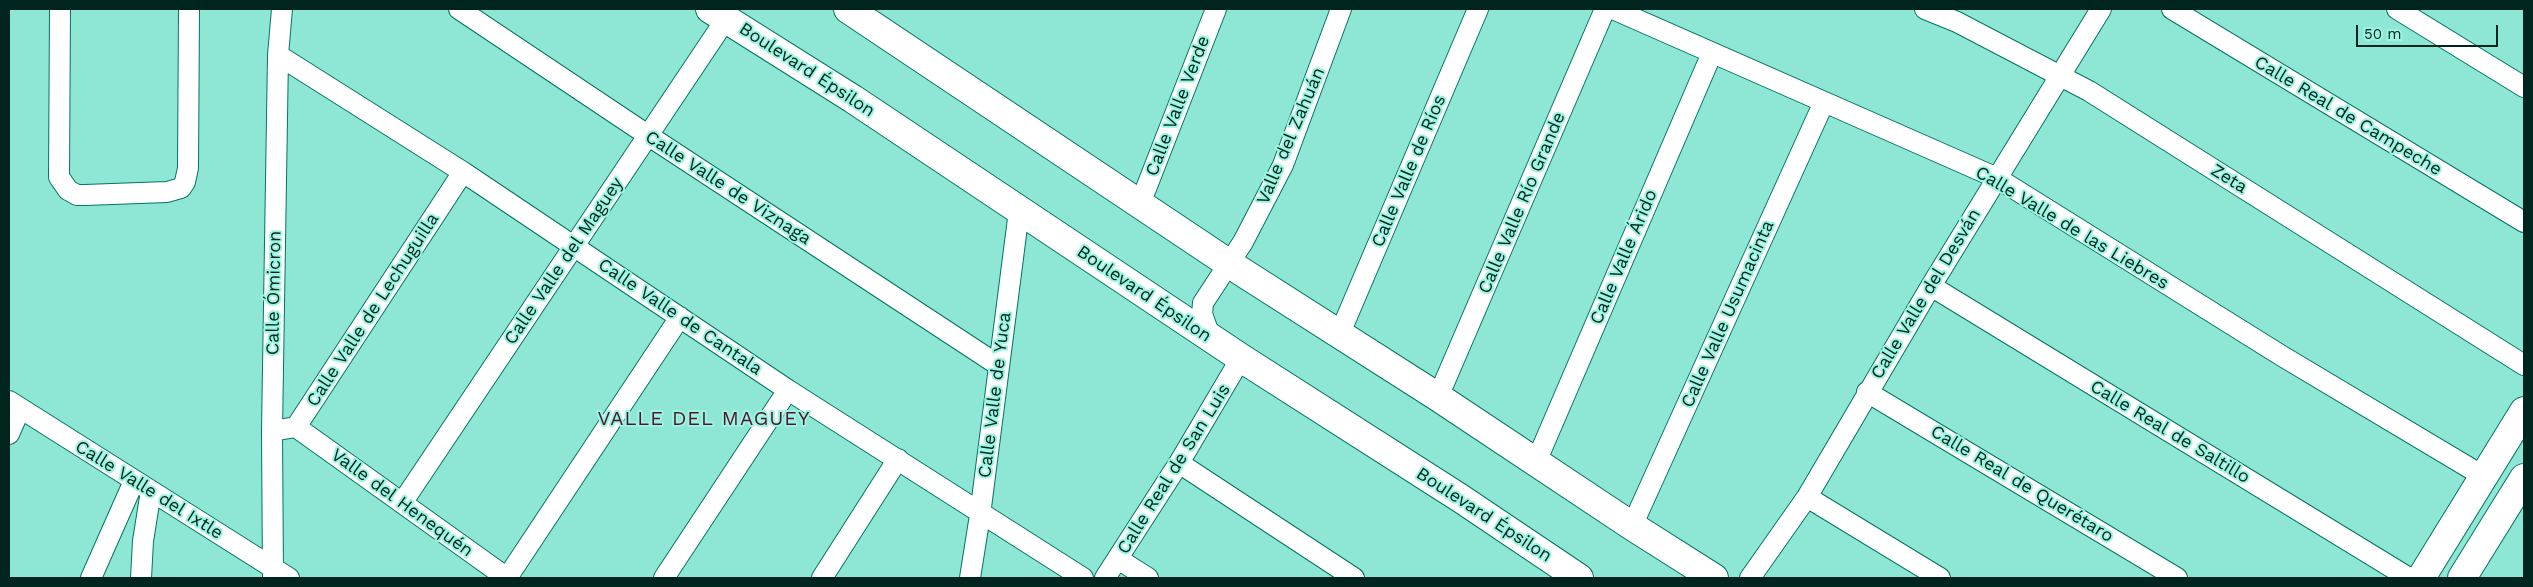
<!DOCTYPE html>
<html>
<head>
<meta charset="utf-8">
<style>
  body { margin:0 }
  #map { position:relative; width:2533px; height:587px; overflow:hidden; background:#8ee7d4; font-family:"Work Sans",sans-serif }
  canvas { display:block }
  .frame { position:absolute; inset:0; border:10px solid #00241e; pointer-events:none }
  .scale { position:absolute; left:2356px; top:25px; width:142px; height:22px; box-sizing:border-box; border:2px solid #00241e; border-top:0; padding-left:6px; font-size:15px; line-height:18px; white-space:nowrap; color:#00241e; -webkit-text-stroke:4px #9bf5e1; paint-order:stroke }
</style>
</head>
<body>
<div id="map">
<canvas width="2533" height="587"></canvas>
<div class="frame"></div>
<div class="scale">50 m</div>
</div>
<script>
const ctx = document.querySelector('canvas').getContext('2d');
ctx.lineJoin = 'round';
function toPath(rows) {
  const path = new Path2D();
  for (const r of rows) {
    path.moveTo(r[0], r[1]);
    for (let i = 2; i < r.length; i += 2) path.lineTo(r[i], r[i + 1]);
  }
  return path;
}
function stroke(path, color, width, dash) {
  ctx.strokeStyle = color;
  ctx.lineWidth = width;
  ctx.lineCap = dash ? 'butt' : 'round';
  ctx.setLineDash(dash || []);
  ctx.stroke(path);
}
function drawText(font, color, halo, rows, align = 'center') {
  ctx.font = font + ' "Work Sans",sans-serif';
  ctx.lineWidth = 4;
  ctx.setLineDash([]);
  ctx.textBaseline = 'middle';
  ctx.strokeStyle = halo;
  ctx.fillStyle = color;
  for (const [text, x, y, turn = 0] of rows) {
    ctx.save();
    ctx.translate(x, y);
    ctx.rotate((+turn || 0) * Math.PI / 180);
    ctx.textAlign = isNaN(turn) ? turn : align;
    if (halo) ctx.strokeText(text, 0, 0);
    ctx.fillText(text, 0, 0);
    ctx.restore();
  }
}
const street = toPath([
  [60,9,59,177,68,190,77,195,85,195,167,192,181,188,185,182,188,168,189,9],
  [459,9,649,136,998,365],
  [1613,9,1997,178,2282,356,2483,476],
  [1925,9,1957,22,2089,91,2524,365],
  [2172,9,2524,222],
  [2397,9,2524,87],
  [278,55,463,172,788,390,1083,578],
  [1140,204,1216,9],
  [1931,286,2409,578],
  [1340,333,1478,9],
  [1211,339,1202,314,1203,303,1243,242,1283,165,1341,9],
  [1867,392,2177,578],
  [1438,397,1605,9],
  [9,401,289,578],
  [296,427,507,578],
  [272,431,296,427,463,172],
  [9,434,20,409],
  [1536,462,1712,53],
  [1179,463,1354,578],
  [1807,497,1940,578],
  [402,503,726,19],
  [1632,526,1824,102],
  [1118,559,1148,578],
  [91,578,134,481],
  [141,578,143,541,151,491],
  [273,578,272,431,278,55,282,9],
  [507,578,680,317],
  [664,578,788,390],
  [822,578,898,459],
  [970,578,980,515,1019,211],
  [1105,578,1179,463,1241,358],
  [1750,578,1807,497,1931,286,2101,9]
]);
const secondary = toPath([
  [710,9,853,99,1241,358,1460,498,1579,578],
  [848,9,1228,263,1438,397,1632,526,1714,578],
  [2421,578,2524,411],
  [2462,578,2524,478]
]);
const streetNames = [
  ["Boulevard Épsilon",807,70,33],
  ["Calle Valle Verde",1178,106,-69],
  ["Calle Real de Campeche",2348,116,31],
  ["Valle del Zahuán",1291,136,-67],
  ["Calle Valle de Ríos",1409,171,-67],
  ["Zeta",2229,179,32],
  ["Calle Valle de Viznaga",728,188,33],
  ["Calle Valle Río Grande",1522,203,-67],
  ["Calle Valle de las Liebres",2072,228,31],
  ["Calle Valle Árido",1624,257,-67],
  ["Calle Valle del Maguey",564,261,-56],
  ["Calle Ómicron",274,293,-89],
  ["Boulevard Épsilon",1144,294,34],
  ["Calle Valle del Desván",1926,294,-59],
  ["Calle Valle de Lechuguilla",373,310,-57],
  ["Calle Valle Usumacinta",1728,314,-66],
  ["Calle Valle de Cantala",680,317,34],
  ["Calle Valle de Yuca",995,395,-83],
  ["Calle Real de Saltillo",2170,432,31],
  ["Calle Real de San Luis",1174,469,-58],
  ["Calle Real de Querétaro",2022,484,31],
  ["Calle Valle del Ixtle",149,490,32],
  ["Valle del Henequén",402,503,36],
  ["Boulevard Épsilon",1484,515,33]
];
const quarterNames = [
  ["VALLE DEL MAGUEY",704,419]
];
stroke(street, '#047464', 22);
stroke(secondary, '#047464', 30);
stroke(street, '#fff', 20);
stroke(secondary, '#fff', 28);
drawText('18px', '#00241e', '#9bf5e1', streetNames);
ctx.letterSpacing = '1px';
drawText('20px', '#54122e', '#9bf5e1', quarterNames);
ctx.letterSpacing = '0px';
</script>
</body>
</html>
